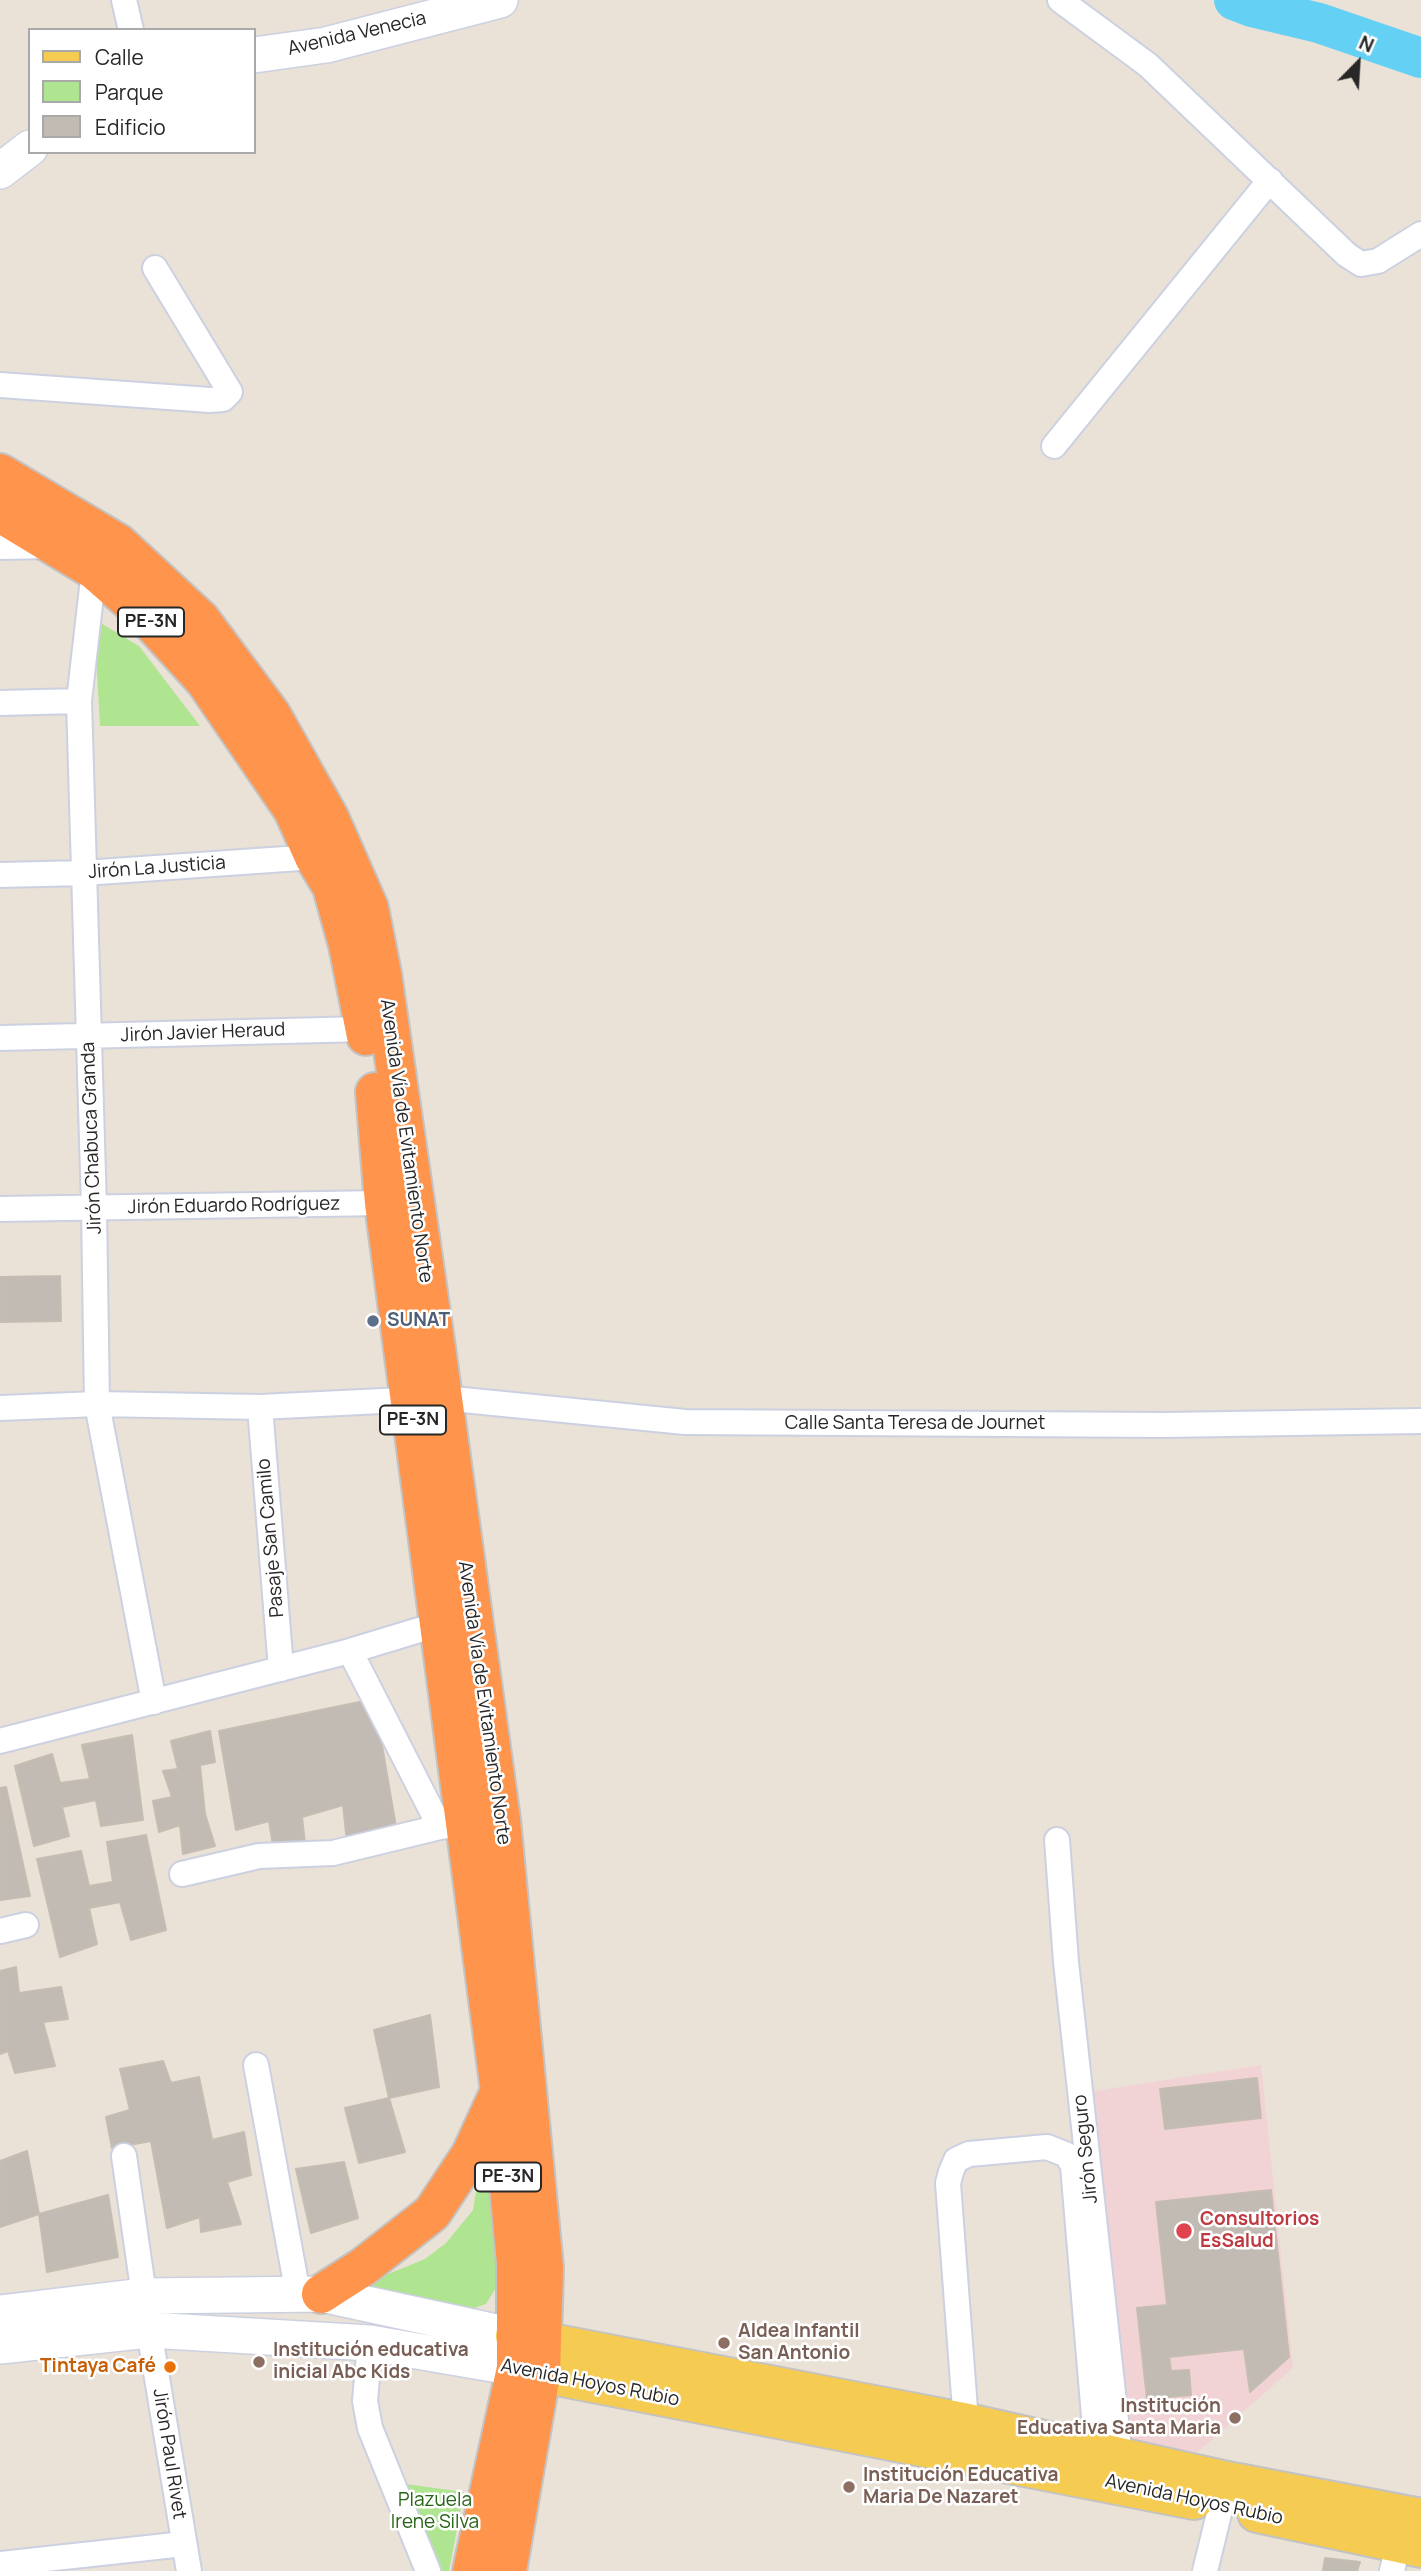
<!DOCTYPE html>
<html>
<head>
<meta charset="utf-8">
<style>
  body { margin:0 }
  #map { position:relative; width:1421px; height:2571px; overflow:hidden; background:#eae1d7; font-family:Manrope,sans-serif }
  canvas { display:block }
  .legend { position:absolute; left:28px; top:28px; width:228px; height:126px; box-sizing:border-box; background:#fff; border:2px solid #a9a9a9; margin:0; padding:9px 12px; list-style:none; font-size:21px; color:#272727 }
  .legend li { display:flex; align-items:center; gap:14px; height:35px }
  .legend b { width:35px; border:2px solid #a9a9a9 }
  .north { position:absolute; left:1323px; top:28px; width:70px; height:70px; -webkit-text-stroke:5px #fff; paint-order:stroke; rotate:24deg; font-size:19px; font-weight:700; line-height:28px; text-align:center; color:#272727 }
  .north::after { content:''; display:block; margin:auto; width:24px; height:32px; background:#272727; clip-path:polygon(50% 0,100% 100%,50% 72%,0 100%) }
</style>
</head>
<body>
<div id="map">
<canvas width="1421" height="2571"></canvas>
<ul class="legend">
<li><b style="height:9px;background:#f5cb51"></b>Calle</li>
<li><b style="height:19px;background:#afe490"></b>Parque</li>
<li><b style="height:19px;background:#c2bbb4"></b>Edificio</li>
</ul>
<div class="north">N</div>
</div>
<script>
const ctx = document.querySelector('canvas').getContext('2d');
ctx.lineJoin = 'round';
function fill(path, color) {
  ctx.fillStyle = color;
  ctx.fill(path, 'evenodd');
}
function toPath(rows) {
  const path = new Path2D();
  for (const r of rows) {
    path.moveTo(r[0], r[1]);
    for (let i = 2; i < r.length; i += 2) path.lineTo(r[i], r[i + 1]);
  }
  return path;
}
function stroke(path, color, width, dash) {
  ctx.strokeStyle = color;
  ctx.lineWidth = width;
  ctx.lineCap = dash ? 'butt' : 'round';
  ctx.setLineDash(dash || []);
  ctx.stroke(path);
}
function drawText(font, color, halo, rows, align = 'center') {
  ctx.font = font + ' Manrope,sans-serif';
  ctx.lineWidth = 5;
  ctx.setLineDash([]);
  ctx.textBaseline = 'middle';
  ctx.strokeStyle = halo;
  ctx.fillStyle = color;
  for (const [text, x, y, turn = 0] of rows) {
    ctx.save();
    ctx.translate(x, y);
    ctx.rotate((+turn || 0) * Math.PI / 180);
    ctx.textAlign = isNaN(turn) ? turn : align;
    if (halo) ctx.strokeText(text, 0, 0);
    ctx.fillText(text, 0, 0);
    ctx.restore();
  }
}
const medical = toPath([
  [1261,2065,1293,2368,1190,2459,1110,2442,1076,2094]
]);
const green = toPath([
  [94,619,139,646,200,726,100,726],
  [477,2187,495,2190,499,2283,486,2304,465,2311,377,2296,371,2281,425,2259,446,2243,473,2210],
  [398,2483,464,2492,449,2571,431,2571]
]);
const river = toPath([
  [1234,0,1252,7,1319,23,1421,58]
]);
const building = toPath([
  [60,1276,61,1321,0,1322,0,1277,60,1276],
  [374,1699,397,1833,347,1842,343,1805,302,1817,305,1844,274,1851,269,1821,236,1830,219,1731,374,1699],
  [210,1731,215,1762,200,1765,205,1814,215,1846,183,1854,180,1825,159,1832,153,1801,172,1797,163,1771,178,1769,171,1741,210,1731],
  [132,1735,143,1820,101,1826,96,1800,62,1807,69,1836,34,1846,15,1766,52,1754,60,1783,90,1779,82,1745,132,1735],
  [6,1787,30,1896,0,1900,0,1788,6,1787],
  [146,1835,166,1930,131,1940,120,1902,89,1908,97,1944,60,1957,37,1859,81,1851,89,1886,113,1882,107,1842,146,1835],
  [16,1967,19,1993,61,1987,68,2019,43,2022,55,2066,15,2073,8,2051,0,2054,0,1971,16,1967],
  [430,2015,439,2087,389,2098,374,2030,430,2015],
  [163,2061,171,2083,199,2077,212,2140,244,2132,251,2175,227,2182,241,2224,201,2232,200,2217,167,2228,151,2141,112,2148,106,2117,130,2110,120,2069,163,2061],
  [1257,2078,1261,2118,1165,2129,1160,2089,1257,2078],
  [389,2098,405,2152,359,2163,345,2108,389,2098],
  [27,2151,39,2214,0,2227,0,2161,27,2151],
  [344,2162,358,2218,311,2233,296,2169,344,2162],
  [1271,2190,1289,2357,1250,2392,1244,2349,1169,2357,1171,2371,1189,2370,1191,2395,1147,2399,1137,2308,1167,2305,1156,2202,1271,2190],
  [108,2195,118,2257,47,2272,39,2214,108,2195],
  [1325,2558,1360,2562,1357,2571,1323,2571,1325,2558]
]);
const street = toPath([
  [124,0,131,30],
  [1060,0,1148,65,1347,255,1361,264,1378,261,1421,234],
  [0,385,210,400,223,399,230,392,155,268],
  [1054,446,1270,180],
  [0,547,52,546],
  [94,570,79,701,94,1208,97,1404,154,1702],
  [0,703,79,701],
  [0,875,84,873,314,857],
  [0,1038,365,1029],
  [0,1209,384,1203],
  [260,1407,281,1669],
  [0,1408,97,1404,260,1407,443,1398,685,1422,1164,1425,1421,1421],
  [350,1651,440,1827],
  [0,1741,350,1651,439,1624],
  [1057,1840,1066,1962,1120,2457],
  [182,1874,259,1856,333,1853,440,1827,477,1822],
  [0,1931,26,1925],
  [256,2065,298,2294],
  [124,2156,149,2330,189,2571],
  [370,2343,365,2401,370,2428,428,2571],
  [967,2436,948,2183,951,2172,956,2160,969,2154,1047,2147,1067,2155,1073,2166,1097,2452],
  [0,2564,184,2544],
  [1205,2571,1227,2481],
  [1392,2571,1401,2531]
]);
const secondary = toPath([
  [254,55,326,45,500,0],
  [0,171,30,148],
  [0,2313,144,2296,321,2294,515,2336],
  [0,2346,149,2330,370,2343,516,2368]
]);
const primary = toPath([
  [515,2336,968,2423,1227,2481,1421,2518],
  [516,2368,1194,2500],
  [1257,2513,1421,2548]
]);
const highway = toPath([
  [0,473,118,543,201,620,271,714,329,817,369,908,382,974,436,1348,501,1820,544,2268,541,2374,507,2571],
  [0,513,94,570,141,611,205,681,293,810,314,857,332,887,348,945,366,1036],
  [375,1092,384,1203,500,2091,516,2263,516,2368,472,2571],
  [321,2294,363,2267,432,2213,471,2154,499,2093]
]);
const markers = [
  [373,1321,7,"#5c6f8a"],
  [1184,2231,9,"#e0444e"],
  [724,2343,7,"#8d6e63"],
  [259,2362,7,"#8d6e63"],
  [170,2367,7,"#e8710a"],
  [1235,2418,7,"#8d6e63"],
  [849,2487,7,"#8d6e63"]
];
const shields = [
  [151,622,66],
  [413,1420,66],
  [508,2177,66]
];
const shieldNames = [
  ["PE-3N",151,622],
  ["PE-3N",413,1420],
  ["PE-3N",508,2177]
];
const streetNames = [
  ["Avenida Venecia",357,34,-13],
  ["Jirón La Justicia",157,868,-4],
  ["Jirón Javier Heraud",203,1033,-2],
  ["Jirón Chabuca Granda",92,1138,-92],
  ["Avenida Vía de Evitamiento Norte",406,1141,82],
  ["Jirón Eduardo Rodríguez",234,1206,-1],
  ["Calle Santa Teresa de Journet",915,1424],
  ["Pasaje San Camilo",271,1538,-95],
  ["Avenida Vía de Evitamiento Norte",484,1703,82],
  ["Jirón Seguro",1086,2149,-96],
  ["Avenida Hoyos Rubio",590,2383,11],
  ["Jirón Paul Rivet",169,2454,81],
  ["Avenida Hoyos Rubio",1194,2500,12]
];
const serviceNames = [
  ["SUNAT",387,1321]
];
const healthNames = [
  ["Consultorios",1200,2220],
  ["EsSalud",1200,2242]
];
const educationNames = [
  ["Aldea Infantil",738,2332],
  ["San Antonio",738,2354],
  ["Institución educativa",273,2351],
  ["inicial Abc Kids",273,2373],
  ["Institución",1221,2407,"right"],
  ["Educativa Santa Maria",1221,2429,"right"],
  ["Institución Educativa",863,2476],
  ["Maria De Nazaret",863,2498]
];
const foodNames = [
  ["Tintaya Café",156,2367]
];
const parkNames = [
  ["Plazuela",435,2501],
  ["Irene Silva",435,2523]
];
fill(medical, '#f2d3d5');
fill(green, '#afe490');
stroke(river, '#64d0f3', 40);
fill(building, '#c2bbb4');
stroke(building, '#c5bdb1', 2);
stroke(street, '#ccd1e1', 28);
stroke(secondary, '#ccd1e1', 38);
stroke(primary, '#c3c3c3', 42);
stroke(highway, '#c3c3c3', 42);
stroke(street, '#fff', 24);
stroke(secondary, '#fff', 35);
stroke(primary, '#f5cb51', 38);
stroke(highway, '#ff954d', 38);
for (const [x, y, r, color] of markers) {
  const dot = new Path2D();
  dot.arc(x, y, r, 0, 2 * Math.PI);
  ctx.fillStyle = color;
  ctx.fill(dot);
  stroke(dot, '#fff', 2.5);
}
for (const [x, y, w] of shields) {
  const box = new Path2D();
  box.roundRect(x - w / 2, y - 14.5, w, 29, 5);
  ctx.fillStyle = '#fff';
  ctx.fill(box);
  stroke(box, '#272727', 2);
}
drawText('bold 18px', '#272727', null, shieldNames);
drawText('19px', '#272727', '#fff', streetNames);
drawText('bold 19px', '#4e5e75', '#fff', serviceNames, 'left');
drawText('bold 19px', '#be3a42', '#fff', healthNames, 'left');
drawText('bold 19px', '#785e54', '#fff', educationNames, 'left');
drawText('bold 19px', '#c56008', '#fff', foodNames, 'right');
drawText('19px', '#286416', '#fff', parkNames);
</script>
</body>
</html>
